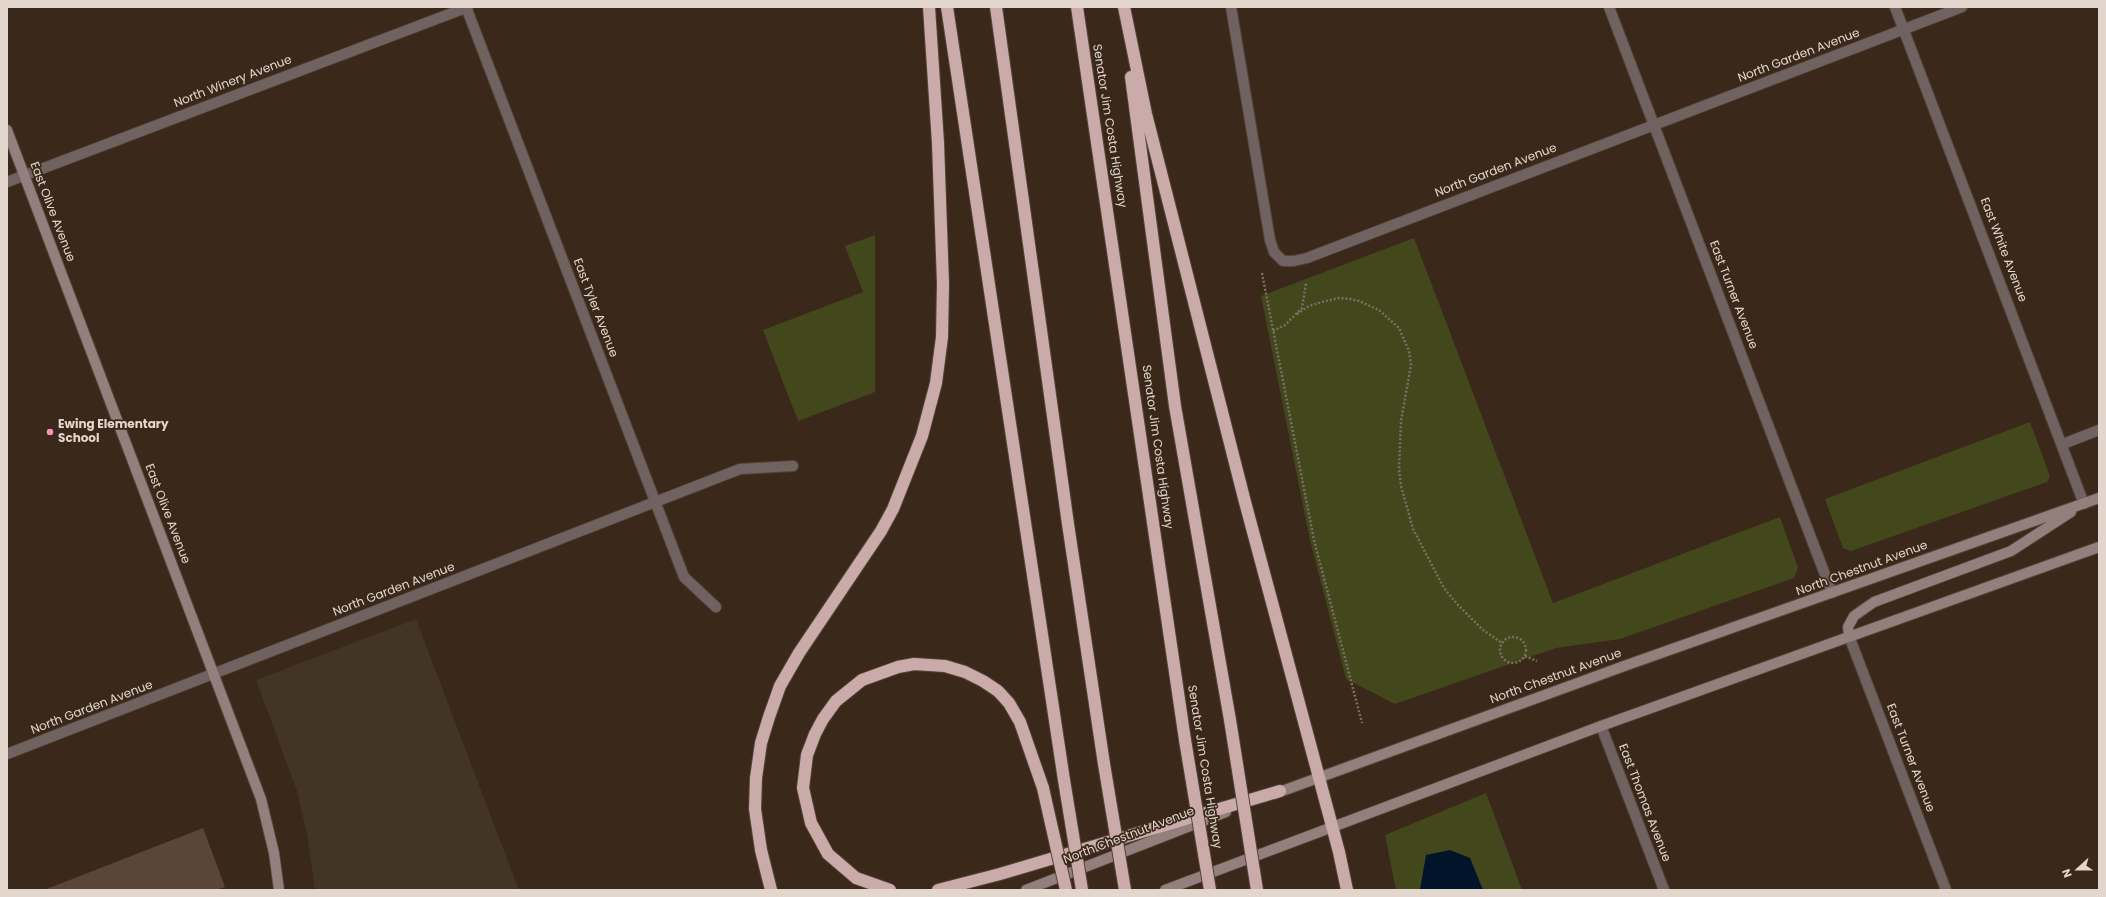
<!DOCTYPE html>
<html>
<head>
<meta charset="utf-8">
<style>
  body { margin:0 }
  #map { position:relative; width:2106px; height:897px; overflow:hidden; background:#3a281a; font-family:Poppins,sans-serif }
  canvas { display:block }
  .frame { position:absolute; inset:0; border:8px solid #e2d6cd; pointer-events:none }
  .north { position:absolute; left:2058px; top:849px; width:40px; height:40px; -webkit-text-stroke:3px #3a281a; paint-order:stroke; rotate:249deg; font-size:11px; font-weight:700; line-height:16px; text-align:center; color:#e2d6cd }
  .north::after { content:''; display:block; margin:auto; width:14px; height:18px; background:#e2d6cd; clip-path:polygon(50% 0,100% 100%,50% 72%,0 100%) }
</style>
</head>
<body>
<div id="map">
<canvas width="2106" height="897"></canvas>
<div class="frame"></div>
<div class="north">N</div>
</div>
<script>
const ctx = document.querySelector('canvas').getContext('2d');
ctx.lineJoin = 'round';
function fill(path, color) {
  ctx.fillStyle = color;
  ctx.fill(path, 'evenodd');
}
function toPath(rows) {
  const path = new Path2D();
  for (const r of rows) {
    if (r.length === 3) {
      path.moveTo(r[0] + r[2], r[1]);
      path.arc(r[0], r[1], r[2], 0, 2 * Math.PI);
      continue;
    }
    path.moveTo(r[0], r[1]);
    for (let i = 2; i < r.length; i += 2) path.lineTo(r[i], r[i + 1]);
  }
  return path;
}
function stroke(path, color, width, dash) {
  ctx.strokeStyle = color;
  ctx.lineWidth = width;
  ctx.lineCap = dash ? 'butt' : 'round';
  ctx.setLineDash(dash || []);
  ctx.stroke(path);
}
function drawText(font, color, halo, rows, align = 'center') {
  ctx.font = font + ' Poppins,sans-serif';
  ctx.lineWidth = 3.5;
  ctx.setLineDash([]);
  ctx.textBaseline = 'middle';
  ctx.strokeStyle = halo;
  ctx.fillStyle = color;
  for (const [text, x, y, turn = 0] of rows) {
    ctx.save();
    ctx.translate(x, y);
    ctx.rotate((+turn || 0) * Math.PI / 180);
    ctx.textAlign = isNaN(turn) ? turn : align;
    if (halo) ctx.strokeText(text, 0, 0);
    ctx.fillText(text, 0, 0);
    ctx.restore();
  }
}
const commercial = toPath([
  [416,619,474,772,519,890,315,890,307,835,297,791,256,680]
]);
const green = toPath([
  [875,235,875,392,798,421,763,330,863,292,845,246],
  [1414,238,1553,603,1780,517,1798,568,1794,578,1620,639,1556,648,1395,704,1346,679,1310,540,1261,296],
  [2030,422,2050,476,2047,482,1851,551,1843,548,1825,499],
  [1486,793,1522,890,1396,890,1385,835]
]);
const water = toPath([
  [1450,850,1470,858,1483,890,1420,890,1426,855]
]);
const building = toPath([
  [203,828,225,887,216,890,44,890]
]);
const path = toPath([
  [1262,273,1314,540,1362,723],
  [1297,314,1309,306,1322,302,1339,298,1350,299,1359,301,1379,310,1399,328,1409,351,1411,365,1401,421,1399,469,1401,486,1413,529,1444,588,1457,604,1483,630,1502,643],
  [1273,331,1285,325,1302,308,1306,283],
  [1513,650,13],
  [1525,656,1537,661]
]);
const service = toPath([
  [2063,444,2099,430]
]);
const minor = toPath([
  [466,7,684,577,716,607],
  [1231,7,1270,240,1274,252,1283,261,1294,261,1307,258,1962,7],
  [1609,7,1832,593],
  [1895,7,2084,504],
  [7,182,468,7],
  [1849,636,1946,890],
  [1601,726,1664,890],
  [7,754,740,469,793,466]
]);
const secondary = toPath([
  [7,130,261,799,274,853,279,890],
  [1849,636,1848,627,1854,616,1874,602,2011,551,2071,512],
  [1274,794,1627,665,2099,498],
  [1026,890,1226,812],
  [1165,890,1601,726,2099,547]
]);
const motorway = toPath([
  [947,7,1064,780],
  [996,7,1068,524,1104,764],
  [1077,7,1185,740],
  [1124,7,1146,114,1167,196,1245,502,1339,852,1347,890],
  [1131,77,1175,406,1230,720],
  [771,890,761,850,755,809,756,778,761,743,769,717,780,686,799,653,881,531,893,509,922,436,936,383,942,337,943,284,938,143,929,7],
  [890,890,856,878,828,854,811,823,803,788,807,755,815,734,823,719,836,701,862,680,898,667,914,664,945,666,965,672,983,681,998,691,1009,703,1020,722,1043,788],
  [938,890,1000,874,1280,791]
]);
const motorwayBridge = toPath([
  [1230,720,1257,890],
  [1185,740,1210,890],
  [1104,764,1125,890],
  [1064,780,1082,890],
  [1043,788,1066,890]
]);
const markers = [
  [50,432,4,"#ff8eba"]
];
const streetNames = [
  ["North Garden Avenue",1799,56,-21],
  ["North Winery Avenue",233,82,-21],
  ["Senator Jim Costa Highway",1109,126,81],
  ["North Garden Avenue",1496,171,-21],
  ["East Olive Avenue",52,212,69],
  ["East White Avenue",2003,250,69],
  ["East Turner Avenue",1733,295,69],
  ["East Tyler Avenue",595,308,69],
  ["Senator Jim Costa Highway",1157,447,82],
  ["East Olive Avenue",167,514,69],
  ["North Chestnut Avenue",1862,569,-20],
  ["North Garden Avenue",394,590,-21],
  ["North Chestnut Avenue",1556,677,-20],
  ["North Garden Avenue",92,708,-21],
  ["East Turner Avenue",1910,758,69],
  ["Senator Jim Costa Highway",1204,767,81],
  ["East Thomas Avenue",1644,803,69],
  ["North Chestnut Avenue",1129,836,-21]
];
const poiNames = [
  ["Ewing Elementary",58,425],
  ["School",58,439]
];
fill(commercial, '#433428');
fill(green, '#42471c');
fill(water, '#011429');
fill(building, '#5b443a');
stroke(service, '#554437', 12);
stroke(minor, '#554437', 12);
stroke(secondary, '#554437', 12);
stroke(motorway, '#554437', 14);
stroke(path, '#7d6e62', 2.5, [2, 2]);
stroke(service, '#6f6261', 10);
stroke(minor, '#6f6261', 10);
stroke(secondary, '#93807e', 10);
stroke(motorway, '#caaba9', 12);
stroke(motorwayBridge, '#554437', 14, []);
stroke(motorwayBridge, '#caaba9', 12);
for (const [x, y, r, color] of markers) {
  const dot = new Path2D();
  dot.arc(x, y, r, 0, 2 * Math.PI);
  ctx.fillStyle = color;
  ctx.fill(dot);
  stroke(dot, '#3a281a', 1.5);
}
drawText('12px', '#e2d6cd', '#3a281a', streetNames);
drawText('bold 12px', '#e2d6cd', '#3a281a', poiNames, 'left');
</script>
</body>
</html>
